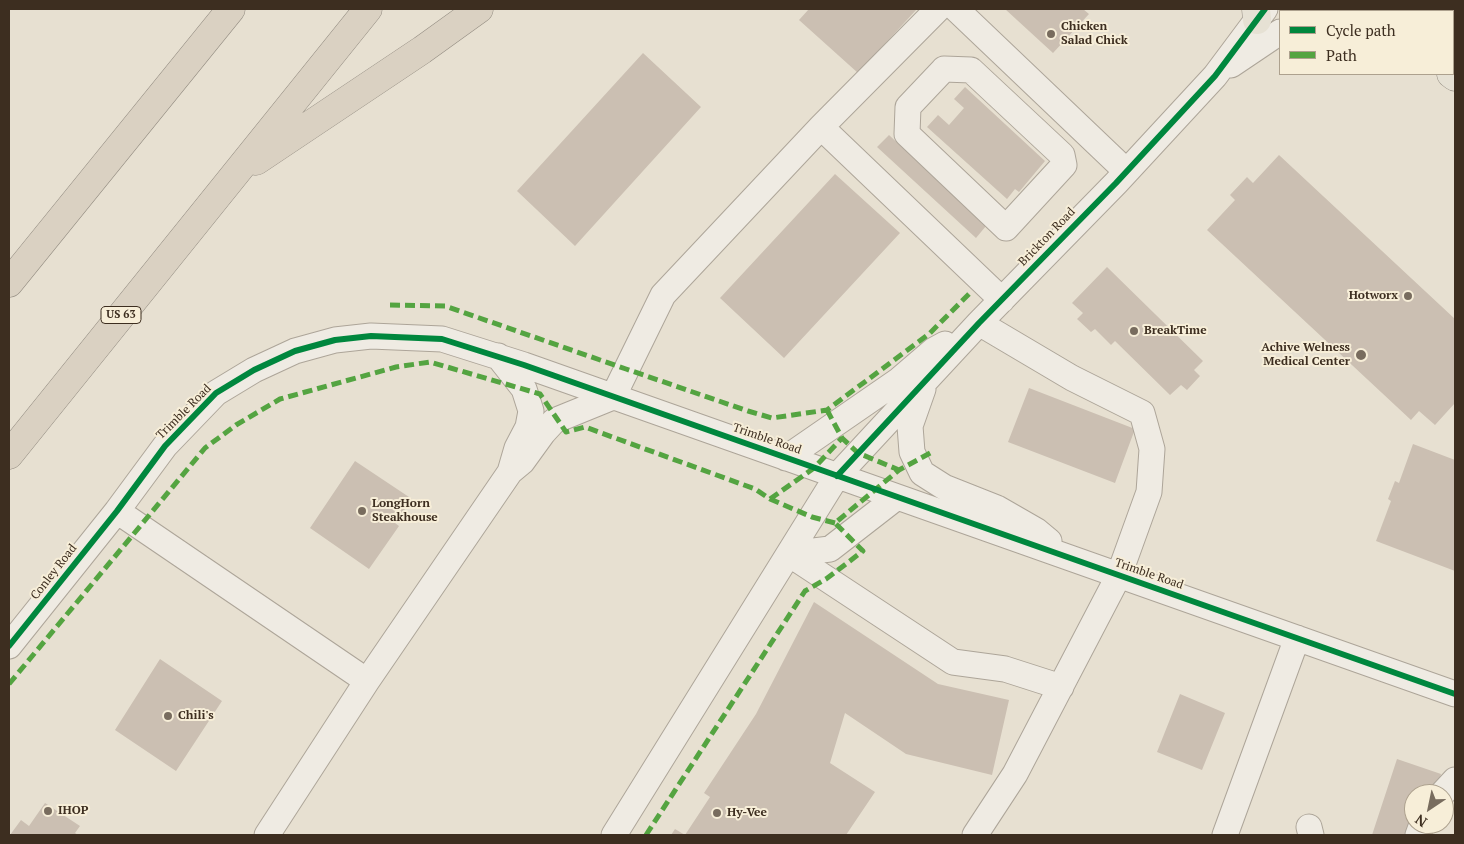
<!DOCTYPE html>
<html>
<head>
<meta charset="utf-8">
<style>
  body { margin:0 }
  #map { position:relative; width:1464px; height:844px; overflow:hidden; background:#e7e0d1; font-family:"PT Serif",serif }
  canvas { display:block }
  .frame { position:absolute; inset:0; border:10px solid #3d2e20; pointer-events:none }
  .legend { position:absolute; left:1279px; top:10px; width:175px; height:65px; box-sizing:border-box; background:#f7eed8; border:1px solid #ada18e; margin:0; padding:6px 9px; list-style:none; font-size:15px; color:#3d2e20 }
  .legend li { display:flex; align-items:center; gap:10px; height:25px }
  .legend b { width:25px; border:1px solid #ada18e }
  .north { position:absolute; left:1404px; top:784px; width:50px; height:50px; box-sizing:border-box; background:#f7eed8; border:1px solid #ada18e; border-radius:50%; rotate:214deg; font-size:14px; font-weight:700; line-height:20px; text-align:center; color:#3d2e20 }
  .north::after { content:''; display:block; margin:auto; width:18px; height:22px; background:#786c5e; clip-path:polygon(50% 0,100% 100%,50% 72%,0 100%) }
</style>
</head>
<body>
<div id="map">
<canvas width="1464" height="844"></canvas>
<div class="frame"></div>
<ul class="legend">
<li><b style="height:6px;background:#00873e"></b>Cycle path</li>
<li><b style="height:6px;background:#54a441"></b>Path</li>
</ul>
<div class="north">N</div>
</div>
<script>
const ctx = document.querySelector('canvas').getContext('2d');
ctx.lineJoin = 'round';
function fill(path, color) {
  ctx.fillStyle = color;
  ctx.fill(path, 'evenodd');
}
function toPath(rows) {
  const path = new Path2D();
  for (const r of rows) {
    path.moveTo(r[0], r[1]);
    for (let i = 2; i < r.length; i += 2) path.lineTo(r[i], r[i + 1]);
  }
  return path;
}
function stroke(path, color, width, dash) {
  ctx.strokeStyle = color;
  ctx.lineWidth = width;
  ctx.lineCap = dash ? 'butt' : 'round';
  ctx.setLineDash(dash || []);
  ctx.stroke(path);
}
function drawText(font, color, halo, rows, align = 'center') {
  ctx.font = font + ' "PT Serif",serif';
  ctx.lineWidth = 4;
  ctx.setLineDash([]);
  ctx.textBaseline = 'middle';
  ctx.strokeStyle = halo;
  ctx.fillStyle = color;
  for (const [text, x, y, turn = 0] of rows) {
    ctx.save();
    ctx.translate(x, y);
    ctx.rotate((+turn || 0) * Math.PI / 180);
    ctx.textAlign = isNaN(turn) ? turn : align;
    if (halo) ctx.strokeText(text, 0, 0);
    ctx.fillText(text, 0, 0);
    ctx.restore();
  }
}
const building = toPath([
  [809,9,917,9,858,73,799,20],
  [1005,9,1083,9,1089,14,1053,53],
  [643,53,701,107,575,246,517,191],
  [965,87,1045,161,1019,192,1015,189,1007,199,927,127,938,115,949,125,964,108,954,99],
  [889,135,986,226,976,238,877,147],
  [1279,155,1455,319,1455,403,1435,425,1419,411,1411,420,1207,230,1235,200,1230,195,1247,177,1253,183],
  [835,174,900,233,784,358,720,298],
  [1107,267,1203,361,1194,370,1200,376,1187,390,1181,385,1170,395,1115,341,1111,345,1095,329,1091,332,1077,319,1083,313,1072,303],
  [1029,388,1135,429,1115,483,1008,442],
  [1413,444,1455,460,1455,571,1376,541,1391,501,1388,499,1395,481,1399,483],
  [355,461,412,499,395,523,399,526,369,569,310,528],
  [814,602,938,684,1009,700,992,775,906,754,845,713,830,763,875,792,846,835,671,835,675,829,685,835,710,797,704,793,756,714],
  [160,659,222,701,176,771,115,730],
  [1180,694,1225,713,1202,770,1157,752],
  [1397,759,1441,774,1435,794,1414,794,1414,824,1421,835,1372,835],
  [45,803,80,826,75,833,78,835,10,835,21,820,29,826]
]);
const minor = toPath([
  [956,9,1126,171],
  [1231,65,1280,32],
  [944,69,971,70,1062,155,1064,165,1006,228,907,134,908,107,944,69],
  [821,127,938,9],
  [923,389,910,426,912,452,922,473,944,487,997,508,1037,531,1049,541],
  [786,458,899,380,934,350,945,344],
  [510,472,522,462,543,433,554,421,613,397,663,295,821,127,1002,300],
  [117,511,367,681],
  [789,554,953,662,1005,669,1061,687],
  [789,554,830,549,897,497],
  [9,646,117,511,165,446,216,393,254,370,295,351,335,340,371,336,442,339,524,365,1455,694],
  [1442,794,1455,780],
  [1309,827,1311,835],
  [267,835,367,681,510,472,517,448,528,427,531,411,524,389,498,356],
  [614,835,837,476,979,323,1116,183,1215,76,1265,9],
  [975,835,1015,774,1119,575,1149,492,1152,449,1142,413,1072,378,979,323],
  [1225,835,1297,638],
  [1418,835,1422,824]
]);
const major = toPath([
  [1256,9,1257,20],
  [1377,9,1380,11],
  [1446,9,1450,11],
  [1451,74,1455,77]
]);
const highway = toPath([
  [256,161,422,50,479,9],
  [9,283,231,9],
  [9,455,368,9]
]);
const quiet = toPath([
  [390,305,445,306,626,369,748,411,772,418,827,410,929,334,969,294],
  [827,410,842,438,858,453,899,470],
  [770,499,814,468,842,438],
  [9,684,205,448,236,425,280,399,396,367,430,362,540,394,566,432,585,427,755,489,770,499,812,517,835,523],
  [646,835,805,591,826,579,863,551,835,523,899,470,932,452]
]);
const cycleway = toPath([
  [837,476,979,323,1116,183,1215,76,1265,9],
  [9,646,117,511,165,446,216,393,254,370,295,351,335,340,371,336,442,339,524,365,1455,694]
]);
const markers = [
  [1051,34,5,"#786c5e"],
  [1408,296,5,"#786c5e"],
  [1134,331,5,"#786c5e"],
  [1361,355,6,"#786c5e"],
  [362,511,5,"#786c5e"],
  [168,716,5,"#786c5e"],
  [48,811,5,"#786c5e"],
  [717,813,5,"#786c5e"]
];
const shields = [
  [121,315,40]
];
const shieldNames = [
  ["US 63",121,315]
];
const poiNames = [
  ["Chicken",1061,27],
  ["Salad Chick",1061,41],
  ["Hotworx",1398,296,"right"],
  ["BreakTime",1144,331],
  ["Achive Welness",1350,348,"right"],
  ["Medical Center",1350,362,"right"],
  ["LongHorn",372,504],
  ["Steakhouse",372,518],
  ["Chili's",178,716],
  ["IHOP",58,811],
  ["Hy-Vee",727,813]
];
const streetNames = [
  ["Brickton Road",1047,237,-46],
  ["Trimble Road",184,412,-45],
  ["Trimble Road",767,439,19],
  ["Conley Road",54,572,-52],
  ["Trimble Road",1149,574,19]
];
fill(building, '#cbbfb2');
stroke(minor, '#ada599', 27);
stroke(major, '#928b80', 29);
stroke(highway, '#928b80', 29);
stroke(minor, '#efebe3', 25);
stroke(major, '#e6e1d4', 28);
stroke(highway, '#dad1c2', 28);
stroke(quiet, '#54a441', 5, [10, 5]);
stroke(cycleway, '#00873e', 6);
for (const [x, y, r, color] of markers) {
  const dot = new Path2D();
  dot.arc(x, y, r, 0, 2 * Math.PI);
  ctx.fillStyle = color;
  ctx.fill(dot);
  stroke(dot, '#f7eed8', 2);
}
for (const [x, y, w] of shields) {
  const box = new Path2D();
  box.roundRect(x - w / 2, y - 8.5, w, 17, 4);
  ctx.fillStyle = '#f7eed8';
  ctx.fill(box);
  stroke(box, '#3d2e20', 1);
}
drawText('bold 11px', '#3d2e20', null, shieldNames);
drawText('bold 12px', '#3d2e20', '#f7eed8', poiNames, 'left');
drawText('12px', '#3d2e20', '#f7eed8', streetNames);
</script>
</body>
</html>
